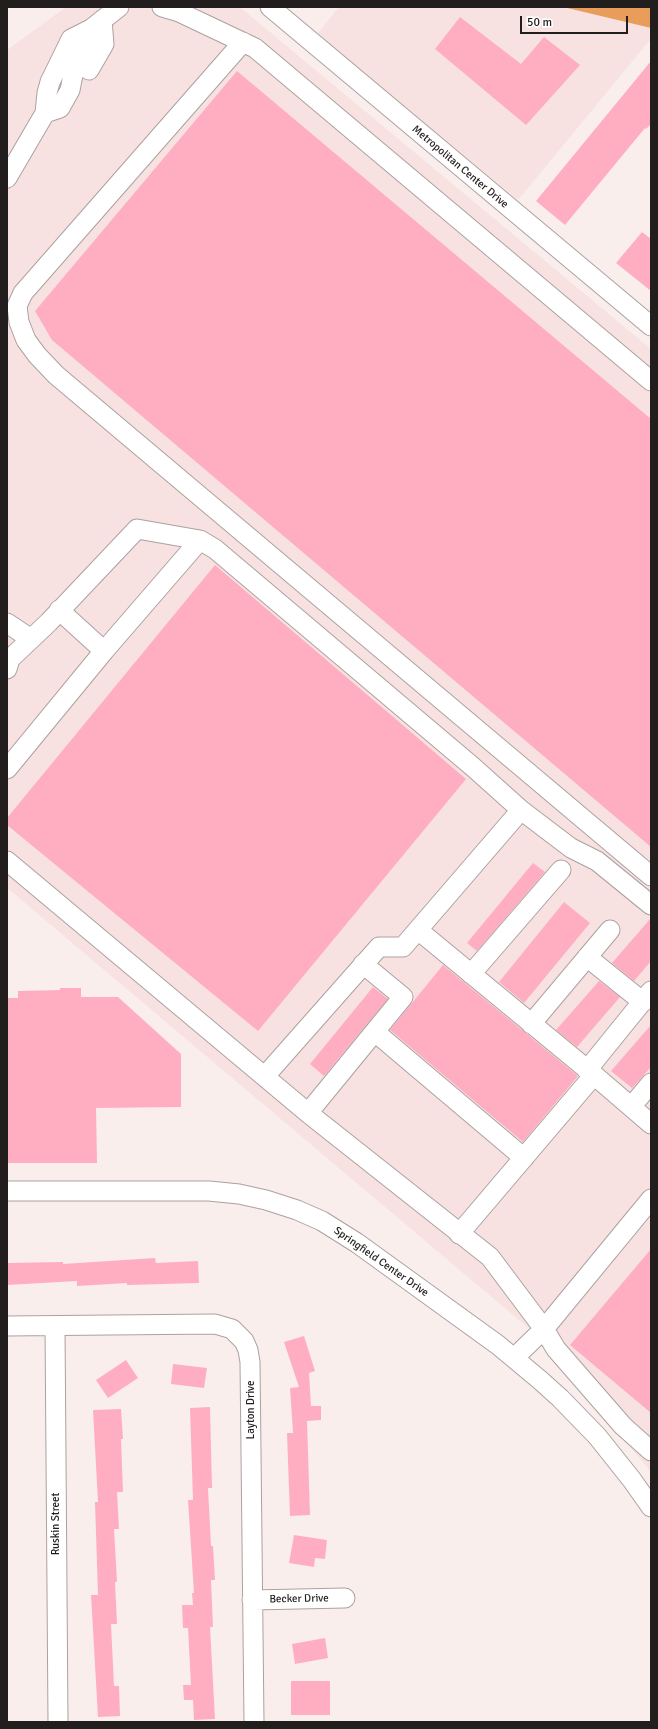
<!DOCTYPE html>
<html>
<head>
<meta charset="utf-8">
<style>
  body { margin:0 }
  #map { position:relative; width:658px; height:1729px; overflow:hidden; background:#faeeed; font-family:Signika,sans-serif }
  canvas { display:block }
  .frame { position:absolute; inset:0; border:8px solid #221e1d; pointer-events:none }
  .scale { position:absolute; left:520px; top:16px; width:108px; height:18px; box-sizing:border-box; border:2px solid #221e1d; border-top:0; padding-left:5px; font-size:12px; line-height:14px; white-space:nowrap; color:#221e1d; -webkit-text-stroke:3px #fff; paint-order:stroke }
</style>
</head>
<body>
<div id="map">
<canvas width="658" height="1729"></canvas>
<div class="frame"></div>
<div class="scale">50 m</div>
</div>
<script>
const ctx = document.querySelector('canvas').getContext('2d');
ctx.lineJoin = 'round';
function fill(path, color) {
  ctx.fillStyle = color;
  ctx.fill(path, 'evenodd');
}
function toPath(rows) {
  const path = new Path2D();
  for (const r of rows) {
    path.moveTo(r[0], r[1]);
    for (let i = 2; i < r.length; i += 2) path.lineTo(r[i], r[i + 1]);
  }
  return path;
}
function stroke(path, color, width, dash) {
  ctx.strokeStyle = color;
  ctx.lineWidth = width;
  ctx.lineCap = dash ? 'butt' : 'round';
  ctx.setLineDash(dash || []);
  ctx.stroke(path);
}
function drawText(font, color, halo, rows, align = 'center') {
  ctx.font = font + ' Signika,sans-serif';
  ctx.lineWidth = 3;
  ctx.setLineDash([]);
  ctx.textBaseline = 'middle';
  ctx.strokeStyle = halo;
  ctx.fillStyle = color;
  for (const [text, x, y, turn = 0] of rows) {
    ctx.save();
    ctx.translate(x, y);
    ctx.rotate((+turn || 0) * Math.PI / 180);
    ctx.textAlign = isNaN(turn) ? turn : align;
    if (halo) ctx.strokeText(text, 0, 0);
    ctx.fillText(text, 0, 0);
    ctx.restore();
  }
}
const built = toPath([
  [66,7,240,7,651,349,651,1472,533,1332,7,888,7,50],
  [339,7,563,7,651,28,651,39,518,200,317,34]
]);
const forest = toPath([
  [563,7,651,7,651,28]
]);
const building = toPath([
  [460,17,521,64,544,37,580,65,526,125,435,49],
  [651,61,651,124,646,129,645,128,565,225,536,201],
  [237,71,651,419,651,847,52,340,35,311],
  [642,232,651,239,651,291,616,263],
  [215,565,466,779,258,1031,7,825,7,818],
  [533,863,545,872,477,951,467,943],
  [564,902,590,923,524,1003,499,982],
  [651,918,651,961,634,981,612,963],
  [443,965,578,1076,523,1142,390,1030],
  [599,981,620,997,577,1047,556,1030],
  [373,987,388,999,324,1076,310,1064],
  [60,988,81,988,81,997,118,997,181,1054,181,1107,96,1108,97,1163,7,1163,7,998,18,998,18,991,60,990],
  [651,1025,651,1067,632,1088,611,1071],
  [651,1249,651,1413,570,1345],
  [155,1258,156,1263,198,1261,199,1283,127,1285,127,1283,77,1286,77,1281,7,1285,7,1263,63,1262,63,1264],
  [304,1336,315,1371,309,1373,311,1406,321,1406,321,1420,307,1421,310,1515,290,1516,287,1433,293,1433,290,1388,299,1387,284,1342],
  [126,1360,138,1378,108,1398,96,1380],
  [173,1364,207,1368,204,1388,171,1384],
  [210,1407,212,1488,208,1488,211,1546,213,1546,215,1580,211,1580,213,1627,210,1627,215,1719,194,1720,193,1700,184,1700,183,1685,191,1685,188,1628,183,1628,182,1605,193,1605,192,1593,194,1593,188,1500,193,1500,190,1408],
  [121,1409,123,1439,121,1439,123,1492,117,1492,119,1529,114,1529,117,1582,115,1582,117,1624,111,1624,114,1686,119,1686,120,1716,98,1717,91,1595,98,1595,95,1502,98,1502,93,1410],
  [294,1535,327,1540,325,1559,315,1558,314,1567,289,1563],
  [325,1638,328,1658,295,1664,292,1644],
  [291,1681,330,1681,330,1715,291,1715]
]);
const minor = toPath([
  [162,7,179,12,255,48,651,381],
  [270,7,651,326],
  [243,42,23,293,17,306,19,322,26,340,37,355,56,375,651,876],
  [89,70,104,44,102,20],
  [45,113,60,108,70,90,73,75,89,45,96,25],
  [7,178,45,113,47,93,50,82,71,39,91,29,119,7],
  [59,610,104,651],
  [7,623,31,639],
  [7,669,10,659,49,622,137,529,200,540,215,549,473,767,521,810,403,947,379,947,265,1076],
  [7,769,104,651,200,540],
  [521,810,571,848,597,861,651,905],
  [7,861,308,1113,490,1257,544,1329,651,1199],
  [418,930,594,1075],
  [587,957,643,1002],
  [471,974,561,870],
  [531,1024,610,930],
  [375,1032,524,1158],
  [587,1070,651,991],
  [631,1107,651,1083],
  [308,1113,403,997,363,964],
  [7,1191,209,1191,239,1194,266,1200,297,1210,322,1221,357,1243,498,1345,540,1380,560,1398,597,1436,632,1480,651,1507],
  [459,1234,594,1075,651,1124],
  [7,1326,215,1324,232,1329,244,1341,248,1350,250,1362,254,1722],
  [55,1326,58,1722],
  [514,1358,544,1329,556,1349,623,1426,651,1451],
  [252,1600,345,1598]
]);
const streetNames = [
  ["Metropolitan Center Drive",460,167,40],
  ["Springfield Center Drive",381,1262,35],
  ["Layton Drive",251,1410,-90],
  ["Ruskin Street",56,1524,-90],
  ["Becker Drive",299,1599,-1]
];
fill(built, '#f8e2e1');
fill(forest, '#e99d5b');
fill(building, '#ffaec1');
stroke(minor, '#aca1a0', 21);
stroke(minor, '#fff', 19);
drawText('11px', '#221e1d', '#fff', streetNames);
</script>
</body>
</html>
